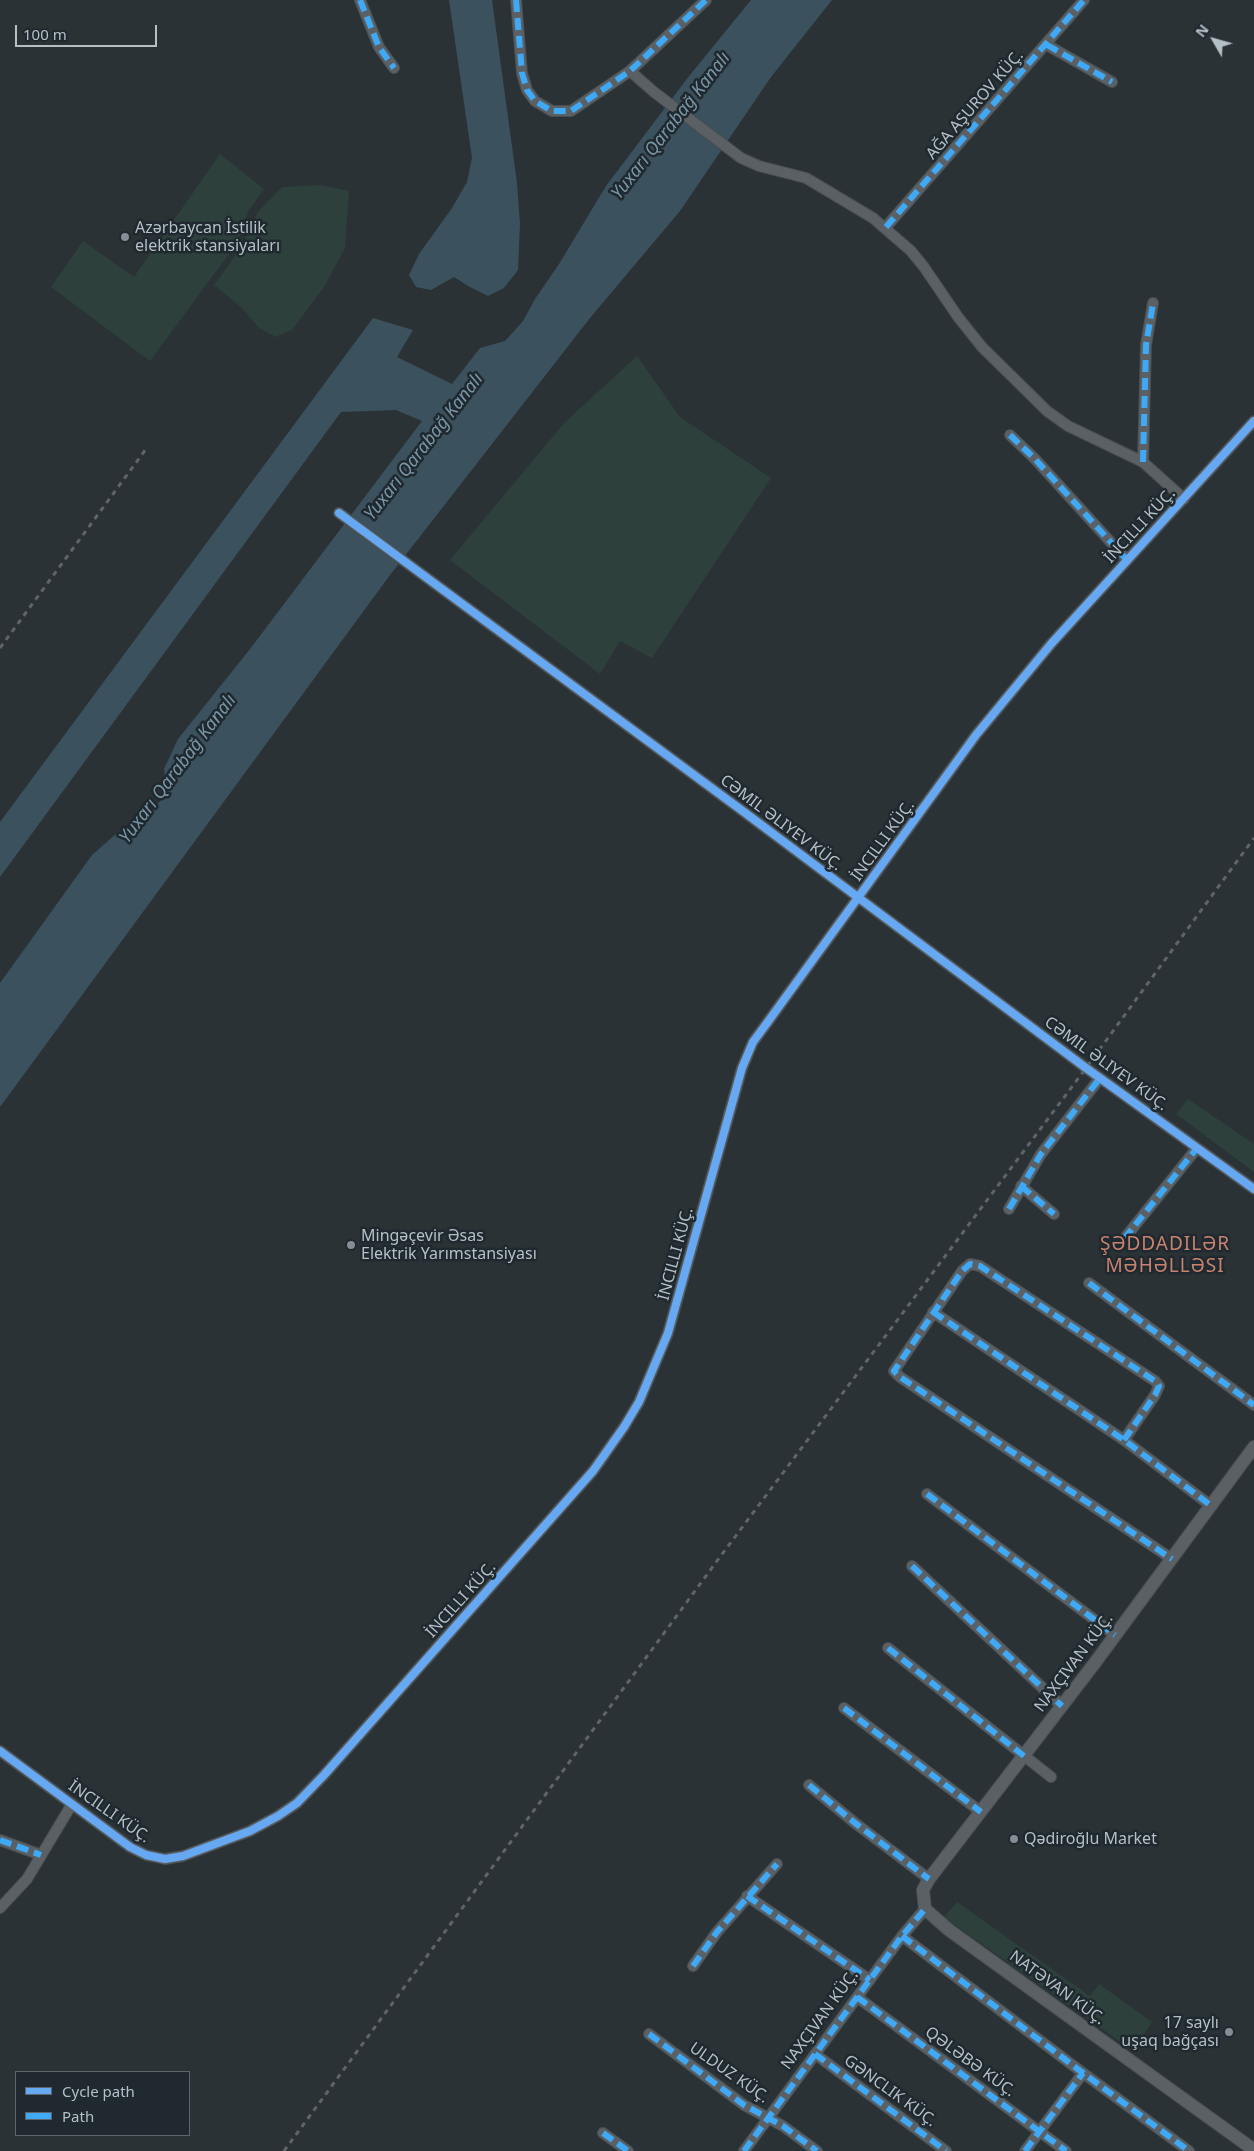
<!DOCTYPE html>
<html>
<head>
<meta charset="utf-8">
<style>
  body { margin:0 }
  #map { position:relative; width:1254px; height:2151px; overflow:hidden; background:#2a3236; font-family:"Noto Sans",sans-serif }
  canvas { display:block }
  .legend { position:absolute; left:15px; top:2071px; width:175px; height:65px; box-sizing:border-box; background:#1f292f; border:1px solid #5b656b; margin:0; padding:6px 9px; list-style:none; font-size:15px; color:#b5bfc6 }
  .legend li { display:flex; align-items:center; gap:10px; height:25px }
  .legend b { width:25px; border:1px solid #5b656b }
  .north { position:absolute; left:1189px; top:15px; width:50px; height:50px; -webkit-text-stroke:4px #1f292f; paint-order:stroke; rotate:308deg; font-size:14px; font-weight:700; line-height:20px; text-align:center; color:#b5bfc6 }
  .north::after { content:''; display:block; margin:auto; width:18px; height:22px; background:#b5bfc6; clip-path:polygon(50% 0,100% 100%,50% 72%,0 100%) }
  .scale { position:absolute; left:15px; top:25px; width:142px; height:22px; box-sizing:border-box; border:2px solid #b5bfc6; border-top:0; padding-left:6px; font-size:15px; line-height:18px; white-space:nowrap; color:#b5bfc6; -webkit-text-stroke:4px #1f292f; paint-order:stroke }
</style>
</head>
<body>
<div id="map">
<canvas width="1254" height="2151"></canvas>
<ul class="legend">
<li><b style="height:6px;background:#66a8f1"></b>Cycle path</li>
<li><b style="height:6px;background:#3fa9f5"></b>Path</li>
</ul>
<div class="north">N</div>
<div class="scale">100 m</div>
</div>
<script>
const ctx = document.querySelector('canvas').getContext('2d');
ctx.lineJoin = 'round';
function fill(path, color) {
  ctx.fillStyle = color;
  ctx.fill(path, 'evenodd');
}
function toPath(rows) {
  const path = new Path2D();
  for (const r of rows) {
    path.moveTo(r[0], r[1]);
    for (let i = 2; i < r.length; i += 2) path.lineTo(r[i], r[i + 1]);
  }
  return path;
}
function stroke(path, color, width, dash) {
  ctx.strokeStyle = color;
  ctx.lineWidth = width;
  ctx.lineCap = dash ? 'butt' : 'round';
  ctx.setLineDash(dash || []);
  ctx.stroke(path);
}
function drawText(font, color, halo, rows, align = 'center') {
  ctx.font = font + ' "Noto Sans",sans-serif';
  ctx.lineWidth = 5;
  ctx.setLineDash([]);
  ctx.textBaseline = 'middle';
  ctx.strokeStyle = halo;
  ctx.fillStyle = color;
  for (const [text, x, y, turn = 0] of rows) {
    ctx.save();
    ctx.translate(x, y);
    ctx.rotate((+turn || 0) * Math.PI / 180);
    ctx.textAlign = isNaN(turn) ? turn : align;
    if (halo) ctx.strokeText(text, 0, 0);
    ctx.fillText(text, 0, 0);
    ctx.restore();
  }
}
const green = toPath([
  [220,154,264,189,249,210,237,243,150,361,51,287,83,241,134,277],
  [319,185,349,191,345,248,324,287,292,330,275,337,258,327,242,308,214,285,241,248,258,212,282,187],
  [637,356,680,417,771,478,652,658,620,641,600,674,450,560,565,422],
  [1188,1099,1254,1144,1254,1172,1176,1114],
  [957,1902,1090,1996,1099,1984,1152,2022,1133,2051,944,1917]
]);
const water = toPath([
  [449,0,492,0,517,183,520,224,518,270,504,288,488,296,468,286,454,277,431,290,416,287,409,275,419,254,452,208,467,182,472,158],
  [751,0,832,0,771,77,680,211,590,318,390,575,0,1107,0,983,92,855,116,834,138,830,167,792,164,769,178,739,250,649,422,421,396,410,341,412,0,877,0,822,373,318,413,330,397,357,452,384,480,348,505,341,523,321,535,299,559,264,606,186,686,80]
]);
const minor = toPath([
  [360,0,379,47,394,68],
  [516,0,522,73,527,90,535,101,552,111,571,111,630,71,706,0],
  [1047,45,1112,82],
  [630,71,654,92,741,158,759,166,806,178,873,218,911,251,924,267,958,317,982,347,1047,411,1068,426,1143,462,1184,499],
  [886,227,1084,0],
  [1010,435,1035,459,1127,560],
  [1143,462,1146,345,1153,303],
  [339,513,744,812,1086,1068,1254,1189],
  [1021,1186,1054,1214],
  [1009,1209,1041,1154,1100,1078],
  [1124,1239,1197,1148],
  [1089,1283,1254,1405],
  [933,1312,1124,1440,1210,1505],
  [1124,1440,1155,1395,1159,1386,1155,1381,980,1266,970,1264,962,1271,894,1371,900,1377,1172,1559],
  [927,1494,1115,1635],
  [912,1566,1062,1706],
  [888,1648,1051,1777],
  [844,1708,981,1812],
  [0,1751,130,1847,146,1855,165,1859,183,1856,250,1831,278,1816,297,1803,324,1775,593,1471,624,1427,639,1402,668,1333,742,1068,753,1042,767,1023,976,735,1051,644,1254,421],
  [809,1785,855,1823,929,1879],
  [0,1840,41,1855],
  [747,1896,870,1980],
  [0,1908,27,1879,72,1804],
  [902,1936,1083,2073,1189,2151],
  [693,1966,717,1932,777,1864],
  [857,1997,1066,2151],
  [649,2034,744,2105,783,2126,817,2151],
  [815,2054,946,2151],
  [603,2133,628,2151],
  [744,2151,902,1936,925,1909],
  [1025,2151,1083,2073]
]);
const tertiary = toPath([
  [1254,1447,1094,1664,929,1879,923,1890,925,1909,949,1930,1254,2150]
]);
const rail = toPath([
  [0,648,146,449],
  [284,2151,714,1565,1086,1068,1254,838]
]);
const quiet = toPath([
  [360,0,379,47,394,68],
  [516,0,522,73,527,90,535,101,552,111,571,111,630,71,706,0],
  [1047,45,1112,82],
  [886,227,1084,0],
  [1010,435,1035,459,1127,560],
  [1143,462,1146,345,1153,303],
  [1021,1186,1054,1214],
  [1009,1209,1041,1154,1100,1078],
  [1124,1239,1197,1148],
  [1089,1283,1254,1405],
  [933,1312,1124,1440,1210,1505],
  [1124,1440,1155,1395,1159,1386,1155,1381,980,1266,970,1264,962,1271,894,1371,900,1377,1172,1559],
  [927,1494,1115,1635],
  [912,1566,1062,1706],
  [888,1648,1024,1756],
  [844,1708,981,1812],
  [809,1785,855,1823,929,1879],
  [0,1840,41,1855],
  [747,1896,870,1980],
  [902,1936,1083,2073,1189,2151],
  [693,1966,717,1932,777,1864],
  [857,1997,1066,2151],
  [649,2034,744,2105,783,2126,817,2151],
  [815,2054,946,2151],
  [603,2133,628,2151],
  [744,2151,902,1936,925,1909],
  [1025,2151,1083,2073]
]);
const cycleway = toPath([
  [339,513,744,812,1086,1068,1254,1189],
  [0,1751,130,1847,146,1855,165,1859,183,1856,250,1831,278,1816,297,1803,324,1775,593,1471,624,1427,639,1402,668,1333,742,1068,753,1042,767,1023,976,735,1051,644,1254,421]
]);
const markers = [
  [125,237,5,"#848e94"],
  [351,1245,5,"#848e94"],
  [1014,1839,5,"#848e94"],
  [1229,2032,5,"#848e94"]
];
const streetNames = [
  ["AĞA AŞUROV KÜÇ.",975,105,-49],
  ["İNCILLI KÜÇ.",1140,526,-47],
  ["CƏMIL ƏLIYEV KÜÇ.",781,823,37],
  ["İNCILLI KÜÇ.",883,841,-54],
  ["CƏMIL ƏLIYEV KÜÇ.",1106,1064,36],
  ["İNCILLI KÜÇ.",676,1254,-75],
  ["İNCILLI KÜÇ.",461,1600,-48],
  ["NAXÇIVAN KÜÇ.",1074,1663,-53],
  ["İNCILLI KÜÇ.",109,1812,35],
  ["NATƏVAN KÜÇ.",1057,1988,36],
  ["NAXÇIVAN KÜÇ.",820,2020,-54],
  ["QƏLƏBƏ KÜÇ.",970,2062,36],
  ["ULDUZ KÜÇ.",729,2073,35],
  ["GƏNCLIK KÜÇ.",890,2091,36]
];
const poiNames = [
  ["Azərbaycan İstilik",135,228],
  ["elektrik stansiyaları",135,246],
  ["Mingəçevir Əsas",361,1236],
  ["Elektrik Yarımstansiyası",361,1254],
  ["Qədiroğlu Market",1024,1839],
  ["17 saylı",1219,2023,"right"],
  ["uşaq bağçası",1219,2041,"right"]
];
const waterNames = [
  ["Yuxarı Qarabağ Kanalı",671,126,-52],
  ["Yuxarı Qarabağ Kanalı",424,447,-52],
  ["Yuxarı Qarabağ Kanalı",178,769,-53]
];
const quarterNames = [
  ["ŞƏDDADILƏR",1165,1245],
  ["MƏHƏLLƏSI",1165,1267]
];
fill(green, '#2d403c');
fill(water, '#3b515d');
stroke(minor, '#484e51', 12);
stroke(tertiary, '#484e51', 14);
stroke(minor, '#5a6064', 10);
stroke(tertiary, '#5a6064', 12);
stroke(rail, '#5f6468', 3, [5, 5]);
stroke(quiet, '#3fa9f5', 6, [12, 6]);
stroke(cycleway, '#66a8f1', 8);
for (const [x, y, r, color] of markers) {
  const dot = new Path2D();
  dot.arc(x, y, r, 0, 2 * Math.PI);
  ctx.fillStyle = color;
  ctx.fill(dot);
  stroke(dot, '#1f292f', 2);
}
drawText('16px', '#b5bfc6', '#1f292f', streetNames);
drawText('16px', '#b5bfc6', '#1f292f', poiNames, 'left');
drawText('italic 18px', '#7996a6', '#1f292f', waterNames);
ctx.letterSpacing = '1px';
drawText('19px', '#c8836e', '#1f292f', quarterNames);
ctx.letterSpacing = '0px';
</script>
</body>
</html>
